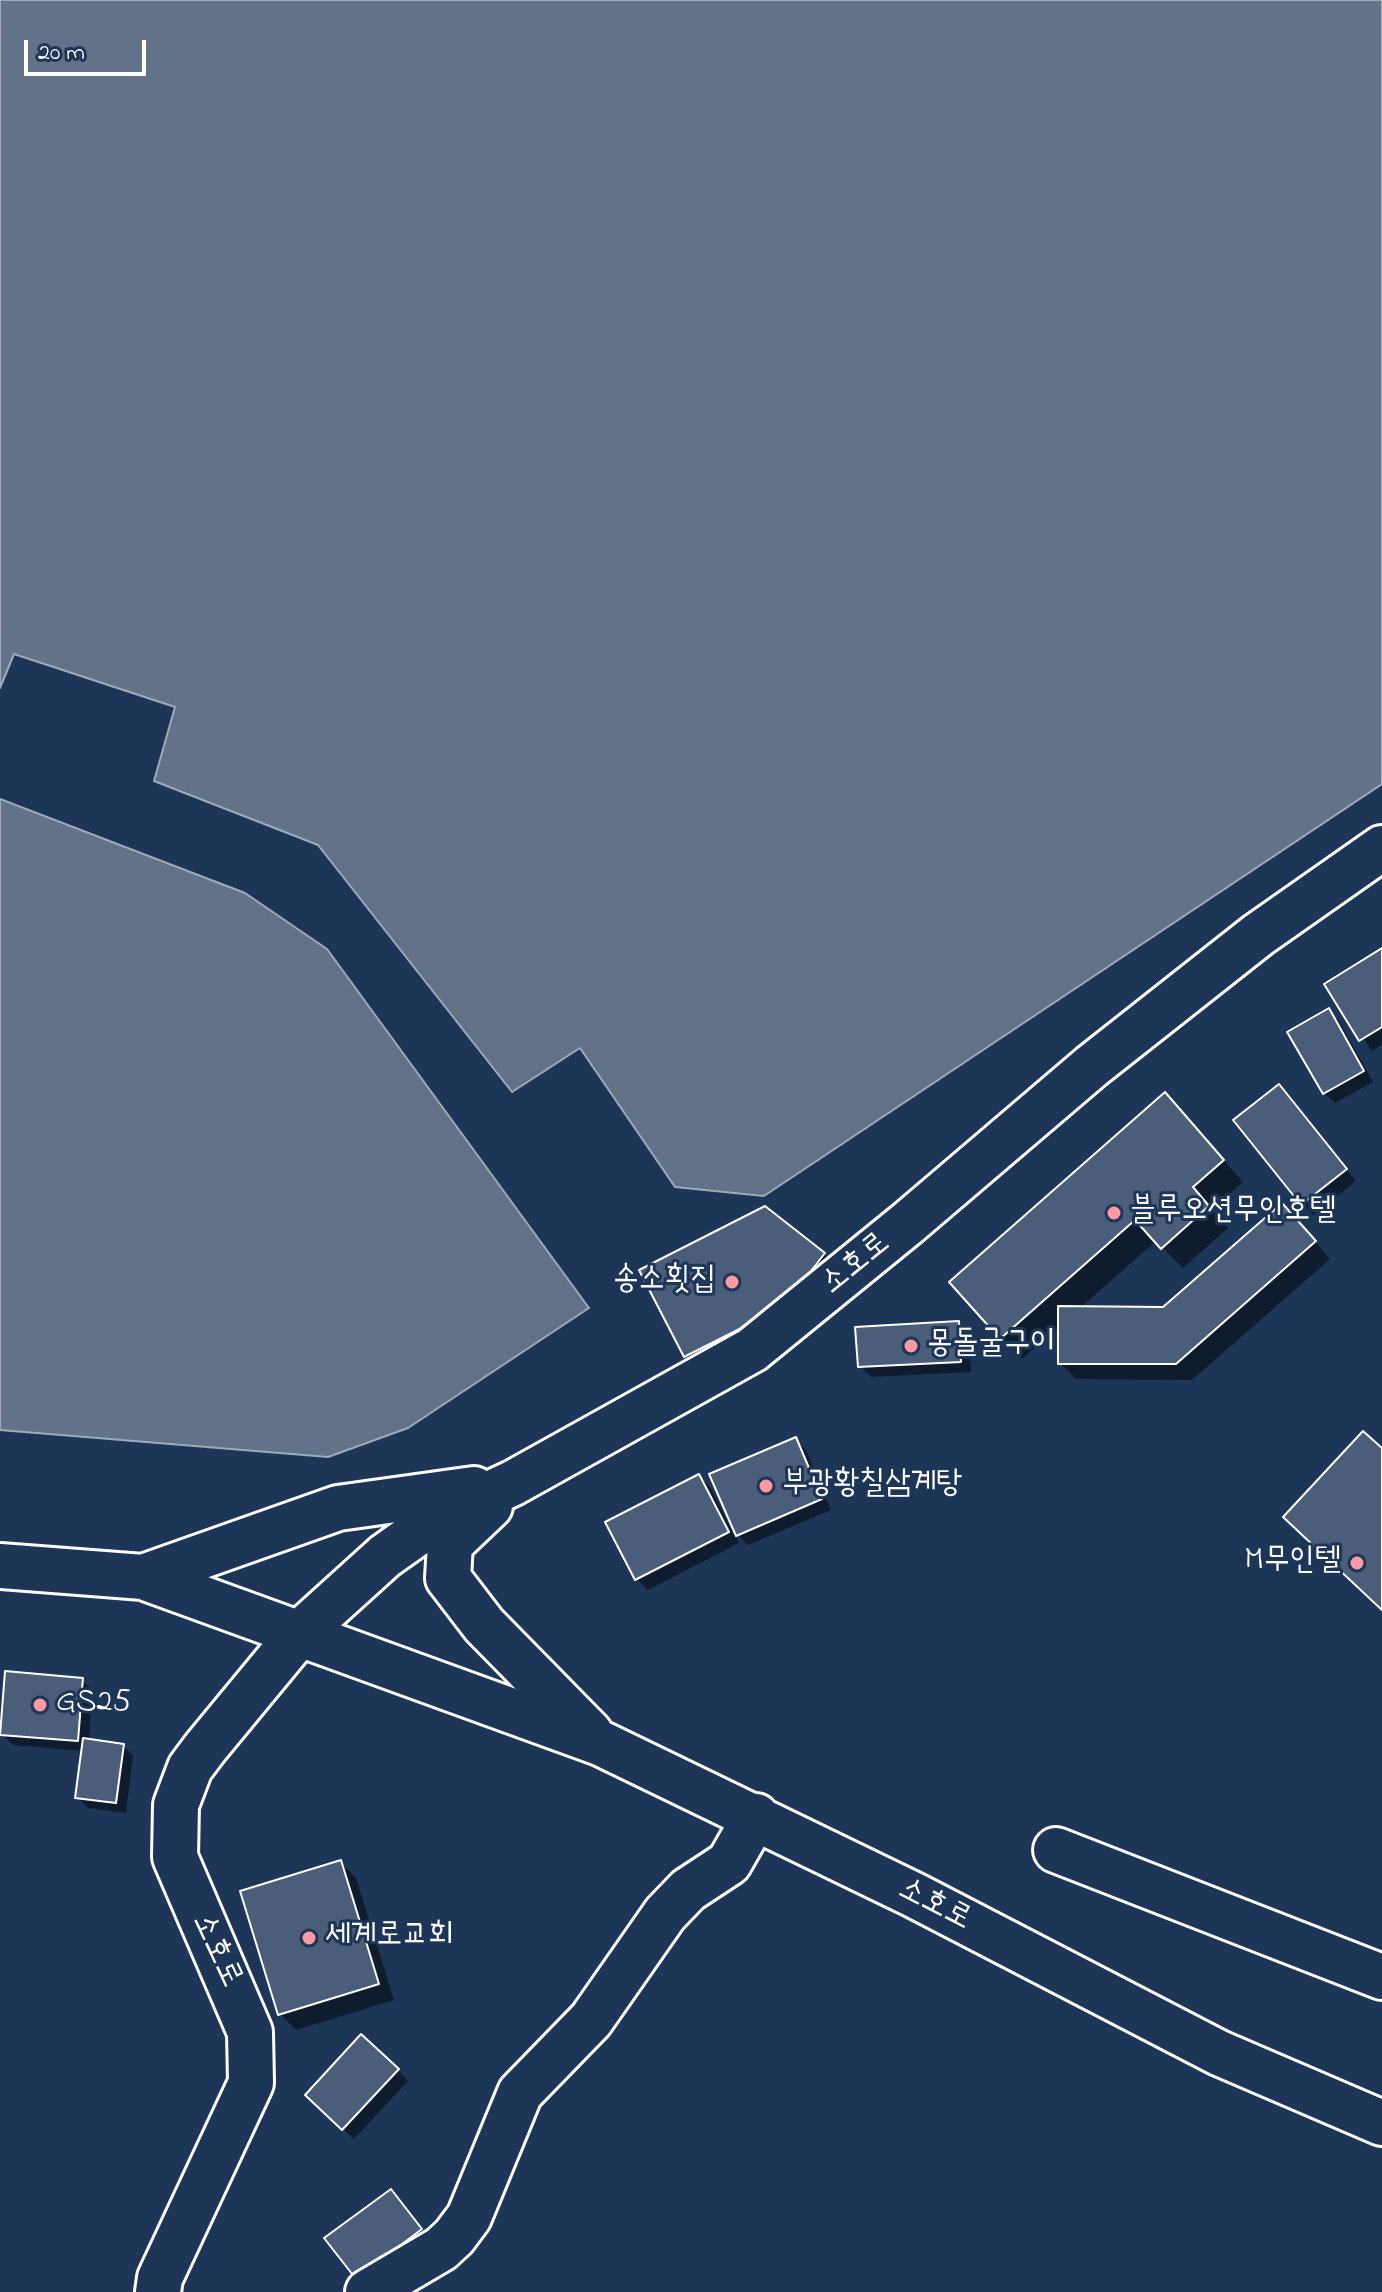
<!DOCTYPE html>
<html>
<head>
<meta charset="utf-8">
<style>
  body { margin:0 }
  #map { position:relative; width:1382px; height:2292px; overflow:hidden; background:#1d3557; font-family:"Indie Flower",sans-serif }
  canvas { display:block }
  .scale { position:absolute; left:24px; top:40px; width:122px; height:36px; box-sizing:border-box; border:4px solid #fff; border-top:0; padding-left:10px; font-size:24px; line-height:28px; white-space:nowrap; color:#fff; -webkit-text-stroke:6px #1d3557; paint-order:stroke }
</style>
</head>
<body>
<div id="map">
<canvas width="1382" height="2292"></canvas>
<div class="scale">20 m</div>
</div>
<script>
const ctx = document.querySelector('canvas').getContext('2d');
ctx.lineJoin = 'round';
function fill(path, color) {
  ctx.fillStyle = color;
  ctx.fill(path, 'evenodd');
}
function toPath(rows) {
  const path = new Path2D();
  for (const r of rows) {
    path.moveTo(r[0], r[1]);
    for (let i = 2; i < r.length; i += 2) path.lineTo(r[i], r[i + 1]);
  }
  return path;
}
function stroke(path, color, width, dash) {
  ctx.strokeStyle = color;
  ctx.lineWidth = width;
  ctx.lineCap = dash ? 'butt' : 'round';
  ctx.setLineDash(dash || []);
  ctx.stroke(path);
}
function drawText(font, color, halo, rows, align = 'center') {
  ctx.font = font + ' "Indie Flower","Poor Story",sans-serif';
  ctx.lineWidth = 6;
  ctx.setLineDash([]);
  ctx.textBaseline = 'middle';
  ctx.strokeStyle = halo;
  ctx.fillStyle = color;
  for (const [text, x, y, turn = 0] of rows) {
    ctx.save();
    ctx.translate(x, y);
    ctx.rotate((+turn || 0) * Math.PI / 180);
    ctx.textAlign = isNaN(turn) ? turn : align;
    if (halo) ctx.strokeText(text, 0, 0);
    ctx.fillText(text, 0, 0);
    ctx.restore();
  }
}
const water = toPath([
  [0,0,1382,0,1382,784,764,1196,675,1187,580,1048,512,1092,318,845,154,781,175,707,14,654,0,688,0,0],
  [0,799,245,893,327,949,589,1308,408,1428,328,1457,0,1430,0,799]
]);
const shadow = toPath([
  [1382,950,1382,1044,1372,1051,1326,984],
  [1329,1011,1339,1021,1373,1082,1335,1103,1324,1093],
  [1289,1097,1356,1181,1313,1215,1236,1120],
  [1185,1116,1243,1182,1212,1210,1228,1228,1183,1268,1156,1241,1079,1309,1164,1309,1298,1222,1330,1259,1192,1380,1076,1379,1060,1363,1060,1326,1022,1359,1001,1338],
  [824,1254,840,1271,702,1372,686,1356],
  [958,1323,969,1333,971,1372,871,1377,860,1366],
  [796,1440,806,1450,831,1510,748,1545,733,1530,739,1543,648,1590,637,1579,699,1476,710,1487,731,1529],
  [82,1680,92,1690,89,1741,123,1745,133,1756,126,1813,88,1808,77,1797,83,1751,13,1745,2,1734],
  [340,1862,356,1878,394,2000,296,2030,280,2014],
  [398,2070,408,2081,354,2139,307,2095],
  [391,2191,431,2241,368,2289]
]);
const building = toPath([
  [1382,948,1382,1027,1359,1041,1324,984,1382,948],
  [1329,1008,1364,1071,1323,1094,1287,1032,1329,1008],
  [1279,1084,1347,1169,1301,1205,1233,1120,1279,1084],
  [1165,1092,1224,1160,1193,1187,1209,1206,1161,1249,1135,1220,1000,1339,949,1282,1165,1092],
  [1282,1203,1316,1241,1176,1364,1058,1364,1058,1306,1163,1307,1282,1203],
  [765,1206,825,1253,783,1307,684,1357,639,1270,765,1206],
  [959,1321,961,1362,858,1367,855,1327,959,1321],
  [1363,1431,1382,1448,1382,1610,1283,1517,1363,1431],
  [796,1437,822,1499,736,1536,709,1474,796,1437],
  [699,1474,729,1532,635,1580,605,1522,699,1474],
  [5,1671,83,1678,78,1741,0,1735,5,1671],
  [83,1738,124,1744,116,1803,75,1798,83,1738],
  [341,1860,379,1984,278,2015,240,1891,341,1860],
  [361,2034,399,2069,342,2130,305,2095,361,2034],
  [391,2189,422,2229,356,2279,324,2238,391,2189]
]);
const minor = toPath([
  [490,1506,450,1544,448,1578,484,1625,590,1733],
  [0,1566,143,1577,600,1743,914,1895,1219,2053,1382,2123],
  [143,1577,338,1508,474,1489],
  [1056,1850,1382,1977],
  [158,2292,160,2278,251,2083,250,2032,175,1857,176,1805,190,1768,205,1748,300,1633,385,1556,440,1517,513,1483,752,1350,908,1223,1092,1066,1258,935,1382,848],
  [368,2292,441,2249,454,2237,469,2217,520,2093,591,2020,665,1914,688,1890,729,1863,756,1816]
]);
const markers = [
  [1114,1213,8,"#ff9aa2"],
  [732,1282,8,"#ff9aa2"],
  [911,1346,8,"#ff9aa2"],
  [766,1486,8,"#ff9aa2"],
  [1357,1563,8,"#ff9aa2"],
  [40,1705,8,"#ff9aa2"],
  [309,1938,8,"#ff9aa2"]
];
const poiNames = [
  ["블루오션무인호텔",1130,1213],
  ["송소횟집",716,1282,"right"],
  ["몽돌굴구이",927,1346],
  ["부광황칠삼계탕",782,1486],
  ["M무인텔",1341,1563,"right"],
  ["GS25",56,1705],
  ["세계로교회",325,1938]
];
const streetNames = [
  ["소호로",857,1265,-39],
  ["소호로",934,1906,27],
  ["소호로",215,1951,65]
];
fill(water, '#617289');
stroke(water, '#a0aab8', 2);
fill(shadow, '#0007');
fill(building, '#4a5d79');
stroke(building, '#fff', 2);
stroke(minor, '#fff', 50);
stroke(minor, '#1d3557', 44);
for (const [x, y, r, color] of markers) {
  const dot = new Path2D();
  dot.arc(x, y, r, 0, 2 * Math.PI);
  ctx.fillStyle = color;
  ctx.fill(dot);
  stroke(dot, '#1d3557', 3);
}
drawText('32px', '#fff', '#1d3557', poiNames, 'left');
drawText('32px', '#fff', '#1d3557', streetNames);
</script>
</body>
</html>
